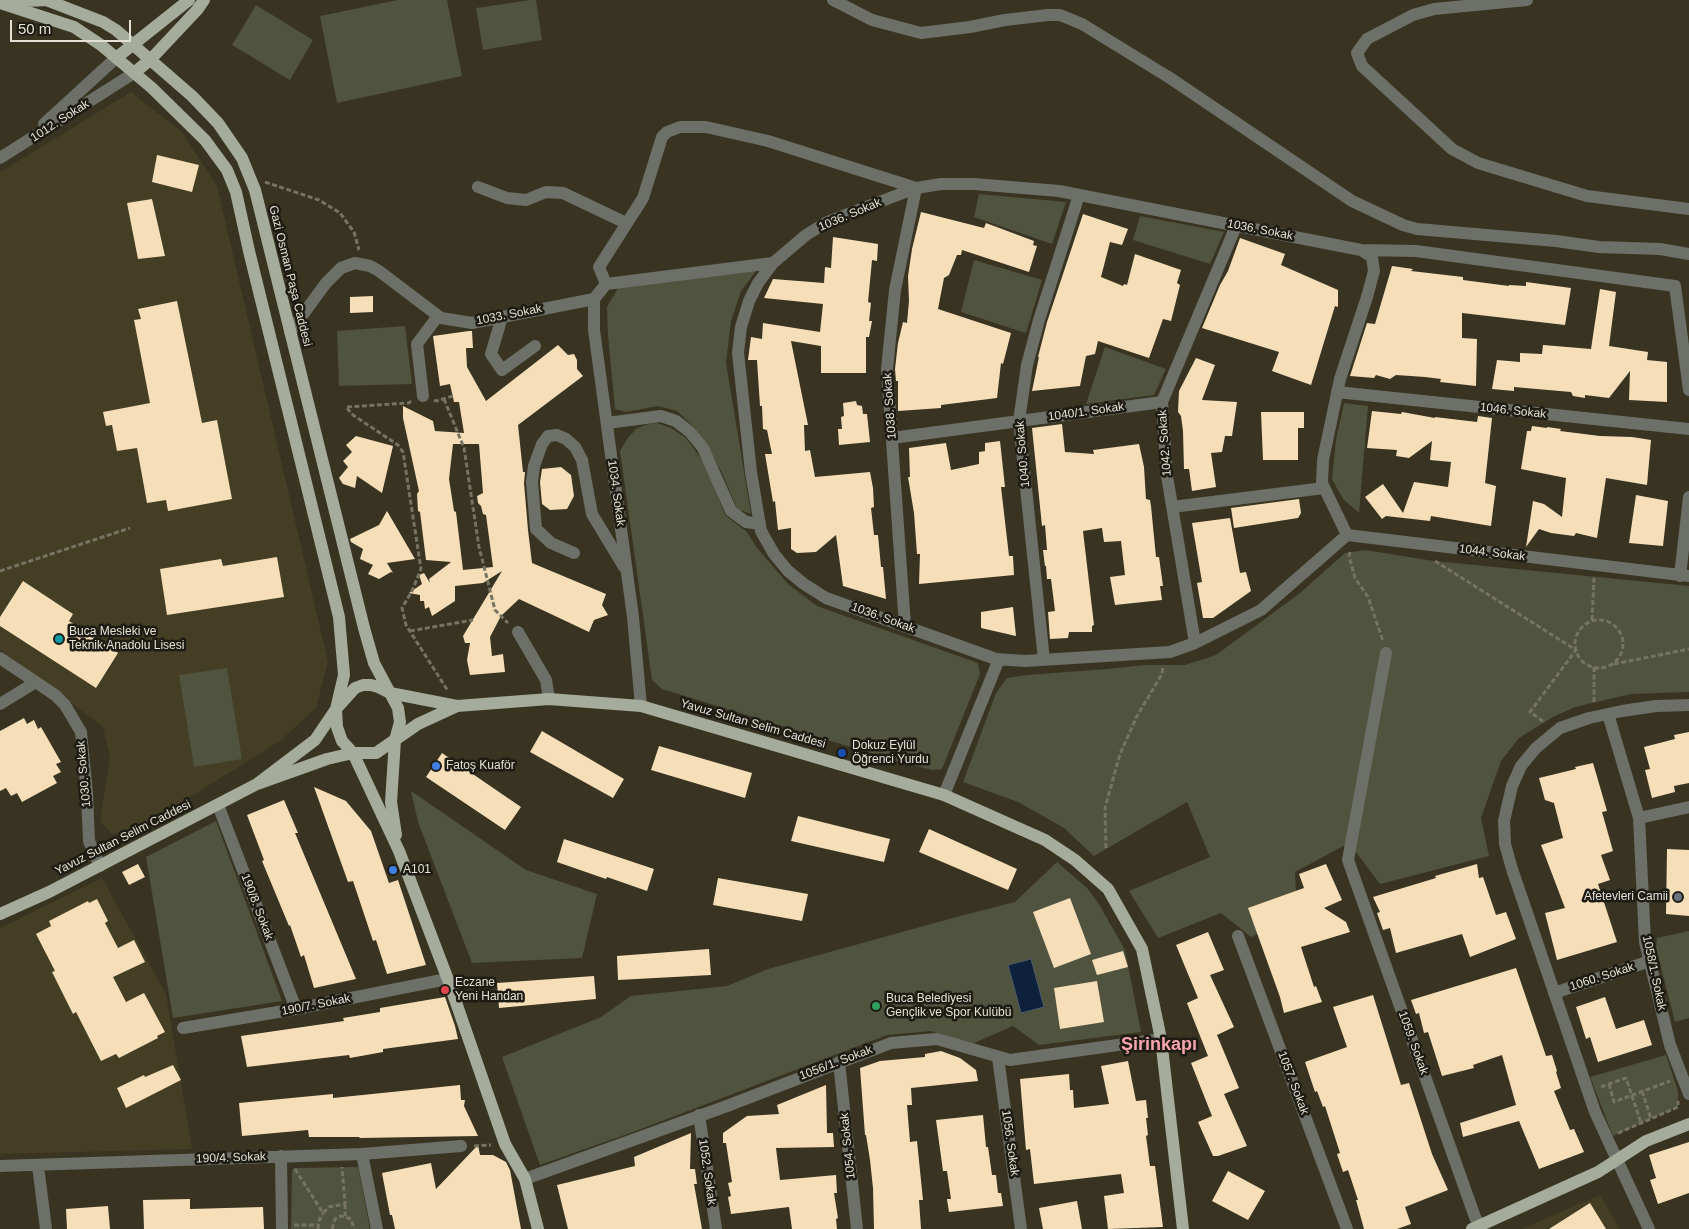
<!DOCTYPE html>
<html>
<head>
<meta charset="utf-8">
<style>
  body { margin:0 }
  #map { position:relative; width:1689px; height:1229px; overflow:hidden; background:#383421; font-family:Arial,sans-serif }
  canvas { display:block }
  .scale { position:absolute; left:10px; top:20px; width:121px; height:22px; box-sizing:border-box; border:2px solid #e3e1d5; border-top:0; padding-left:6px; font-size:15px; line-height:18px; white-space:nowrap; color:#e3e1d5; -webkit-text-stroke:4px #1d1b13; paint-order:stroke }
</style>
</head>
<body>
<div id="map">
<canvas width="1689" height="1229"></canvas>
<div class="scale">50 m</div>
</div>
<script>
const ctx = document.querySelector('canvas').getContext('2d');
ctx.lineJoin = 'round';
function fill(path, color) {
  ctx.fillStyle = color;
  ctx.fill(path, 'evenodd');
}
function toPath(rows) {
  const path = new Path2D();
  for (const r of rows) {
    if (r.length === 3) {
      path.moveTo(r[0] + r[2], r[1]);
      path.arc(r[0], r[1], r[2], 0, 2 * Math.PI);
      continue;
    }
    path.moveTo(r[0], r[1]);
    for (let i = 2; i < r.length; i += 2) path.lineTo(r[i], r[i + 1]);
  }
  return path;
}
function stroke(path, color, width, dash) {
  ctx.strokeStyle = color;
  ctx.lineWidth = width;
  ctx.lineCap = dash ? 'butt' : 'round';
  ctx.setLineDash(dash || []);
  ctx.stroke(path);
}
function drawText(font, color, halo, rows, align = 'center') {
  ctx.font = font + ' Arial,sans-serif';
  ctx.lineWidth = 5;
  ctx.setLineDash([]);
  ctx.textBaseline = 'middle';
  ctx.strokeStyle = halo;
  ctx.fillStyle = color;
  for (const [text, x, y, turn = 0] of rows) {
    ctx.save();
    ctx.translate(x, y);
    ctx.rotate((+turn || 0) * Math.PI / 180);
    ctx.textAlign = isNaN(turn) ? turn : align;
    if (halo) ctx.strokeText(text, 0, 0);
    ctx.fillText(text, 0, 0);
    ctx.restore();
  }
}
const built = toPath([
  [131,92,182,132,217,186,328,662,316,708,280,741,144,826,112,834,100,821,110,758,103,727,0,649,0,172],
  [102,878,166,994,192,1149,0,1154,0,928],
  [1600,1195,1620,1229,1521,1229]
]);
const green = toPath([
  [398,0,447,0,462,76,337,103,320,16],
  [531,0,536,0,542,40,483,50,476,8],
  [256,5,313,40,290,80,232,45],
  [979,194,1066,202,1052,244,974,217],
  [1140,216,1224,232,1210,264,1133,240],
  [974,260,1042,280,1026,333,961,312],
  [756,271,741,291,731,321,726,363,751,514,737,509,723,475,711,452,695,428,677,411,658,406,626,412,615,409,608,335,607,307,621,283],
  [405,326,412,384,339,386,337,331],
  [1105,347,1166,369,1154,395,1086,404],
  [1344,403,1368,406,1359,513,1343,499,1332,479,1336,440],
  [657,423,671,428,686,438,705,464,725,515,747,532,757,548,789,585,817,606,978,663,980,674,942,769,932,770,893,760,662,689,652,680,620,451,627,439,636,429,645,425],
  [1365,550,1434,561,1689,586,1689,692,1631,694,1575,707,1553,717,1519,738,1501,761,1481,818,1489,856,1380,884,1349,843,1295,872,1297,913,1251,937,1221,913,1158,938,1129,891,1210,857,1187,802,1094,856,1064,828,1018,802,963,782,996,693,1007,678,1027,675,1107,669,1145,665,1185,665,1216,655,1300,593,1345,553],
  [227,668,242,759,194,767,179,675],
  [411,791,526,870,597,894,582,958,472,963,418,822],
  [216,821,282,1001,173,1018,146,857],
  [1057,862,1087,888,1099,904,1125,950,1141,1032,1039,1045,1013,1026,972,1044,931,1031,887,1035,633,1132,540,1165,502,1057,601,1017,631,996,727,986,768,969,960,916,1015,902],
  [1689,931,1689,1018,1675,1022,1656,948,1657,938],
  [1666,1055,1678,1091,1678,1107,1613,1136,1590,1077],
  [358,1167,370,1229,291,1229,292,1171,294,1168]
]);
const water = toPath([
  [1031,959,1044,1007,1021,1013,1008,965,1031,959]
]);
const building = toPath([
  [157,155,199,165,192,192,152,182],
  [152,199,165,256,138,259,127,203],
  [921,212,984,228,986,223,1034,241,1033,245,1037,246,1029,272,962,250,961,255,957,255,949,275,944,278,938,309,1011,333,1003,364,1001,363,997,398,941,405,941,408,898,411,898,381,896,381,895,369,898,343,903,322,907,323,909,301,908,276,912,249],
  [1083,214,1128,229,1122,245,1110,242,1101,277,1123,286,1124,284,1127,285,1135,254,1181,270,1177,283,1180,285,1171,321,1163,319,1149,358,1098,341,1095,354,1086,356,1080,386,1032,391,1039,357,1038,357,1047,322],
  [833,237,878,244,877,261,872,260,868,302,871,303,869,321,872,321,869,337,866,337,866,373,821,373,821,346,791,341,808,425,804,425,805,451,810,450,815,477,870,472,873,488,874,507,871,508,874,535,878,535,881,567,883,567,886,599,843,586,836,535,816,552,797,553,791,549,791,528,778,530,775,501,773,502,765,454,772,454,767,430,763,429,762,406,760,406,757,360,748,360,751,337,762,339,763,323,820,332,823,304,764,298,773,279,824,283,825,267,831,268],
  [1240,238,1285,254,1281,265,1338,290,1338,307,1335,306,1311,385,1272,371,1279,352,1202,328,1220,285,1228,271],
  [1392,266,1413,269,1411,271,1463,277,1463,280,1509,286,1509,285,1526,286,1526,282,1571,288,1565,325,1462,313,1462,338,1477,339,1476,386,1440,382,1441,379,1425,377,1396,375,1390,379,1376,375,1374,378,1350,376,1367,323,1375,324],
  [1600,289,1616,292,1609,346,1648,352,1647,360,1667,362,1667,402,1629,400,1630,371,1609,398,1585,395,1585,398,1573,396,1571,392,1514,387,1514,391,1492,389,1497,360,1520,362,1520,353,1542,354,1543,345,1591,349],
  [373,296,373,312,350,313,350,297],
  [177,301,202,423,217,420,232,499,168,511,166,500,147,503,137,448,117,451,112,425,106,426,103,412,150,403,134,320,141,319,138,309],
  [469,331,472,331,473,348,466,348,467,367,486,401,558,345,568,355,574,354,577,360,577,369,583,376,518,425,523,472,525,472,524,483,528,530,532,563,606,594,602,605,608,615,594,620,589,632,519,599,501,616,490,637,492,656,503,654,505,672,470,675,467,660,470,643,465,643,463,636,502,571,483,583,455,586,455,601,432,616,429,607,425,609,424,601,420,601,420,595,409,593,422,584,419,575,424,573,430,583,429,579,451,562,426,560,420,512,418,511,417,494,419,491,403,418,403,406,433,421,435,431,464,433,459,402,454,402,450,384,440,386,433,336],
  [453,444,479,444,483,493,477,496,478,503,481,506,483,514,486,515,493,567,463,570,456,512,454,511,449,479],
  [1196,358,1215,365,1202,400,1237,402,1232,436,1225,436,1222,452,1211,453,1216,487,1192,491,1189,469,1184,469,1183,431,1181,416,1178,412,1179,391],
  [856,401,857,405,862,406,863,414,867,414,870,442,839,445,838,429,842,429,841,417,844,416,843,403],
  [1372,411,1401,414,1402,412,1435,418,1435,417,1477,422,1478,416,1492,418,1485,483,1496,486,1491,526,1431,516,1430,521,1386,516,1382,519,1365,497,1383,484,1403,513,1414,482,1448,487,1451,462,1430,460,1432,441,1409,458,1396,456,1397,450,1367,448],
  [1261,412,1304,412,1304,428,1298,428,1298,460,1263,460],
  [1062,424,1065,452,1094,454,1093,450,1139,444,1144,467,1146,499,1150,500,1151,506,1156,557,1159,557,1163,586,1160,586,1162,600,1115,605,1110,577,1125,575,1121,541,1104,542,1102,528,1083,531,1094,625,1092,626,1092,632,1069,632,1068,638,1050,639,1048,612,1055,611,1051,579,1047,579,1046,566,1045,566,1043,550,1047,550,1045,525,1042,526,1032,428],
  [1532,426,1547,428,1547,427,1561,429,1560,431,1600,436,1632,437,1651,440,1647,485,1606,478,1597,538,1576,533,1574,536,1551,533,1539,529,1526,547,1533,501,1544,504,1562,517,1566,478,1521,469,1527,431,1531,431],
  [356,436,393,446,382,493,357,476,355,488,343,484,339,478,348,467,343,461,352,452,346,445],
  [1000,441,1005,487,1001,487,1009,556,1013,556,1014,575,919,584,920,554,917,554,914,513,908,477,910,477,909,448,946,443,951,470,979,464,979,452,985,451,985,443],
  [561,467,571,475,574,496,567,509,550,510,542,504,540,482,542,469],
  [1636,495,1668,501,1663,546,1629,543],
  [1299,499,1301,513,1298,518,1234,528,1231,508],
  [387,511,415,559,387,563,393,573,391,572,379,579,368,574,373,565,360,559,363,549,351,542,350,539,379,525],
  [1230,518,1240,573,1246,572,1251,591,1213,618,1203,618,1197,583,1202,582,1192,523],
  [277,557,284,597,167,615,160,569,221,559,223,566],
  [23,581,73,614,69,621,118,653,96,688,0,626,0,617],
  [1013,607,1016,636,981,628,981,612],
  [24,718,27,724,34,720,38,729,41,727,61,762,56,764,61,772,53,776,57,783,22,802,17,793,11,796,6,788,0,791,0,731],
  [542,731,624,779,613,798,530,752],
  [1689,732,1689,783,1674,786,1675,792,1652,798,1645,770,1650,769,1644,747,1675,739,1674,735],
  [659,746,752,773,745,798,651,770],
  [442,753,521,807,505,830,426,777],
  [1593,763,1607,811,1602,812,1613,851,1601,855,1610,880,1598,884,1617,942,1557,960,1545,913,1565,908,1541,845,1563,838,1554,803,1545,800,1539,778,1576,769,1575,767],
  [314,787,346,801,371,831,389,883,398,880,426,965,387,974,376,940,373,941,353,881,348,882],
  [284,800,298,833,295,833,356,979,314,988,304,955,301,957,290,925,289,926,262,861,264,860,247,815],
  [798,816,890,839,884,862,791,841],
  [929,829,1017,869,1008,890,919,852],
  [564,839,654,869,647,891,607,877,606,879,557,862],
  [1667,849,1689,850,1689,916,1666,914],
  [138,864,145,877,129,885,122,872],
  [1326,864,1342,900,1324,908,1346,922,1350,932,1301,947,1314,987,1316,986,1322,1002,1284,1013,1280,997,1248,908,1304,888,1299,874],
  [1477,864,1479,878,1483,877,1496,915,1506,912,1516,939,1470,957,1462,934,1396,953,1390,928,1383,930,1377,913,1380,912,1373,897,1436,878,1435,876],
  [718,878,808,894,802,921,713,905],
  [1070,898,1091,954,1054,968,1033,912],
  [97,899,108,921,105,923,118,948,134,940,145,962,113,977,126,1002,144,993,165,1032,157,1036,158,1038,119,1058,116,1054,101,1061,76,1012,73,1014,52,972,55,971,36,934,51,926,49,921,88,901,89,903],
  [1208,932,1224,970,1210,975,1234,1027,1217,1035,1239,1088,1224,1094,1247,1146,1218,1156,1213,1156,1198,1122,1212,1116,1191,1063,1208,1056,1187,1003,1198,998,1176,945],
  [709,949,711,975,618,980,617,956],
  [1123,951,1128,967,1097,975,1092,960],
  [1516,968,1546,1056,1552,1055,1557,1071,1556,1072,1561,1088,1554,1091,1570,1130,1574,1129,1584,1152,1539,1169,1519,1121,1463,1137,1460,1123,1516,1105,1502,1055,1473,1065,1474,1068,1442,1076,1428,1032,1424,1033,1419,1013,1416,1014,1411,1000],
  [594,976,596,999,499,1008,497,983],
  [1097,981,1104,1022,1060,1029,1054,988],
  [1373,995,1401,1085,1409,1083,1432,1154,1448,1190,1405,1207,1411,1224,1397,1229,1364,1229,1356,1200,1358,1200,1348,1170,1343,1172,1337,1154,1340,1153,1325,1106,1323,1107,1317,1091,1315,1092,1305,1062,1347,1047,1333,1007],
  [445,997,455,1026,458,1039,383,1049,383,1052,350,1058,349,1055,247,1067,241,1036,344,1021,343,1018,380,1012,380,1008],
  [1605,997,1616,1029,1644,1020,1652,1045,1598,1062,1590,1037,1586,1039,1576,1007],
  [941,1051,960,1058,976,1070,978,1081,911,1088,912,1105,907,1105,910,1142,917,1141,923,1200,919,1200,921,1229,874,1229,873,1188,870,1160,866,1135,865,1135,860,1068,880,1061,925,1057,925,1054],
  [1128,1061,1136,1101,1146,1100,1148,1118,1146,1118,1148,1135,1146,1136,1150,1166,1155,1166,1163,1227,1108,1229,1104,1196,1124,1193,1121,1174,1034,1184,1030,1149,1026,1150,1020,1079,1069,1074,1070,1090,1073,1090,1074,1108,1109,1104,1101,1066],
  [173,1065,181,1080,126,1108,117,1088,144,1075,145,1077],
  [460,1085,461,1100,465,1100,464,1106,478,1136,360,1138,359,1137,309,1137,308,1130,242,1136,239,1103,333,1094,333,1098],
  [826,1085,827,1133,833,1133,834,1147,776,1148,780,1180,836,1175,837,1193,834,1193,838,1218,836,1219,837,1229,792,1229,789,1207,731,1214,728,1197,731,1196,728,1183,732,1182,726,1143,723,1143,723,1133,747,1116,779,1114,777,1105],
  [983,1115,986,1147,988,1147,992,1175,996,1175,998,1193,1001,1193,1003,1206,949,1212,947,1199,951,1199,947,1171,943,1171,936,1120],
  [691,1133,690,1169,695,1169,697,1184,694,1184,702,1229,568,1229,557,1185,635,1166,634,1157],
  [1689,1142,1689,1193,1658,1204,1650,1180,1656,1178,1649,1155],
  [478,1145,480,1155,493,1155,506,1162,510,1170,521,1229,395,1229,392,1215,390,1215,382,1173,431,1163,436,1189],
  [1228,1171,1265,1191,1248,1220,1212,1201],
  [190,1199,190,1209,263,1207,264,1229,144,1229,143,1200],
  [1077,1201,1082,1229,1043,1229,1039,1208],
  [1590,1203,1606,1229,1549,1229],
  [108,1206,110,1229,67,1229,66,1209]
]);
const path = toPath([
  [265,182,319,200,340,213,354,232,359,250],
  [444,399,464,448,479,547,495,610,508,623],
  [434,400,436,401,453,396],
  [411,401,409,403,346,407,353,415,398,445,403,452,421,569,412,591,402,608,406,625,448,691],
  [1350,552,1349,556,1355,578,1368,597,1383,641],
  [1435,561,1576,650,1530,712,1544,722],
  [0,571,130,528],
  [1592,620,1594,578],
  [1599,644,24],
  [410,631,473,620],
  [1614,664,1689,649],
  [1594,667,1594,703],
  [1106,848,1105,808,1120,754,1137,716,1162,674,1163,666],
  [1609,1084,1614,1102,1670,1081],
  [1601,1087,1626,1078,1641,1123],
  [1642,1091,1651,1119],
  [1618,1133,1678,1107,1678,1101],
  [474,1146,491,1145],
  [295,1169,323,1213,329,1207,345,1204,342,1167],
  [345,1204,345,1216],
  [294,1225,318,1225],
  [318,1229,319,1221,323,1213],
  [332,1229,335,1219,341,1216,351,1219,354,1229]
]);
const minor = toPath([
  [833,0,872,20,921,33,970,27,1005,20,1048,15,1060,15,1082,24,1170,78,1352,201,1403,225,1417,229,1556,241,1599,247,1660,249,1689,254],
  [1527,0,1434,9,1413,15,1367,39,1357,53,1362,66,1452,149,1478,163,1587,196,1689,209],
  [44,124,116,58],
  [0,158,134,73],
  [478,187,507,198,526,200,546,192,563,193,626,223],
  [606,284,599,267,643,198,662,137,667,132,680,127,706,127,768,141,916,188],
  [606,284,594,299,594,330,633,617,641,706],
  [606,284,773,263],
  [502,317,491,354,502,370,535,346],
  [290,332,326,283,341,268,355,263,370,266,379,271,441,318,472,323,594,299],
  [1337,392,1689,429],
  [423,396,417,344,438,316],
  [607,423,661,416,676,421,690,432,703,448,731,511,746,522,760,524],
  [892,438,1162,402],
  [1172,507,1324,488],
  [1347,535,1261,610,1195,643,1170,652,1025,661,996,659,826,598,804,584,788,571,774,554,761,531,751,472,738,353,741,327,749,301,758,283,773,263,806,235,827,222,916,188,941,184,974,184,1059,191,1361,250,1416,251,1675,286,1689,390],
  [1347,535,1689,576],
  [1347,535,1322,483,1323,460,1340,379,1367,297,1374,271,1372,257,1361,250],
  [574,553,551,543,536,529,532,482,534,466,542,444,548,436,557,435,566,439,575,447,582,460,592,514,624,567],
  [1680,576,1689,497],
  [905,626,887,369,895,290,916,188],
  [518,632,546,680,549,699],
  [1195,643,1167,476,1162,402,1236,226],
  [1386,653,1348,860,1475,1217,1479,1225],
  [0,658,55,695,65,705,81,732,87,793,89,841,100,866],
  [1044,660,1019,421,1027,365,1039,320,1079,195],
  [0,704,36,682],
  [1608,714,1639,818,1689,807],
  [944,795,999,659],
  [218,805,296,1009],
  [1639,818,1645,942,1670,1045,1689,1094],
  [1238,936,1347,1229],
  [1554,993,1650,961],
  [183,1028,296,1009,447,979],
  [998,1057,1021,1229],
  [839,1062,857,1229],
  [699,1115,716,1229],
  [362,1154,377,1229],
  [281,1156,282,1229],
  [0,1166,362,1154,461,1146],
  [38,1166,46,1229],
  [525,1179,727,1106,891,1043,937,1039,1010,1060,1161,1039],
  [1649,1229,1595,1112,1512,869,1505,844,1504,821,1512,786,1521,766,1536,748,1560,728,1589,718,1622,711,1656,706,1689,705]
]);
const major = toPath([
  [7,2,46,0,103,22,116,30,192,96,218,123,242,158,255,190,364,628,374,663,398,708,400,722,395,740,391,802,396,835],
  [0,3,74,27,101,45,152,88,205,140,227,170,236,192,249,251,339,617,344,675,336,709,337,727,342,741,353,753,399,851,450,985,505,1144,525,1179,538,1229],
  [116,58,189,0],
  [134,73,151,59,197,10,204,0],
  [257,784,315,740,336,709,355,688,363,685,371,685,378,687,390,693,457,706,549,699,641,706,944,795,1045,840,1075,860,1108,889,1142,949,1161,1039,1183,1229],
  [0,914,49,892,257,784,327,759,353,753,376,753,418,724,457,706],
  [1472,1229,1598,1172,1646,1141,1689,1124]
]);
const markers = [
  [59,639,5,"#0f9aa8"],
  [842,753,5,"#1a4fb4"],
  [436,766,5,"#3f7fe0"],
  [393,870,5,"#3f7fe0"],
  [1678,897,5,"#6b7280"],
  [445,990,5,"#e0444e"],
  [876,1006,5,"#2e9e5b"]
];
const streetNames = [
  ["1012. Sokak",60,121,-33],
  ["1036. Sokak",850,215,-23],
  ["1036. Sokak",1260,230,11],
  ["Gazi Osman Paşa Caddesi",290,276,76],
  ["1033. Sokak",509,315,-11],
  ["1038. Sokak",890,406,-94],
  ["1046. Sokak",1513,411,6],
  ["1040/1. Sokak",1086,412,-8],
  ["1042. Sokak",1165,443,-94],
  ["1040. Sokak",1023,454,-95],
  ["1034. Sokak",616,493,82],
  ["1044. Sokak",1492,553,7],
  ["1036. Sokak",883,618,20],
  ["Yavuz Sultan Selim Caddesi",753,724,16],
  ["1030. Sokak",84,774,-95],
  ["Yavuz Sultan Selim Caddesi",123,838,-27],
  ["190/8. Sokak",257,907,69],
  ["1058/1. Sokak",1654,973,78],
  ["1060. Sokak",1602,977,-18],
  ["190/7. Sokak",316,1005,-11],
  ["1059. Sokak",1413,1043,70],
  ["1056/1. Sokak",836,1063,-21],
  ["1057. Sokak",1293,1083,69],
  ["1056. Sokak",1010,1143,82],
  ["1054. Sokak",848,1146,-96],
  ["190/4. Sokak",231,1158,-2],
  ["1052. Sokak",707,1172,82]
];
const poiNames = [
  ["Buca Mesleki ve",69,632],
  ["Teknik Anadolu Lisesi",69,646],
  ["Dokuz Eylül",852,746],
  ["Öğrenci Yurdu",852,760],
  ["Fatoş Kuaför",446,766],
  ["A101",403,870],
  ["Afetevleri Camii",1668,897,"right"],
  ["Eczane",455,983],
  ["Yeni Handan",455,997],
  ["Buca Belediyesi",886,999],
  ["Gençlik ve Spor Kulübü",886,1013]
];
const districtNames = [
  ["Şirinkapı",1159,1045]
];
fill(built, '#433e24');
fill(green, '#50533d');
fill(water, '#0e213b');
stroke(water, '#4e5b69', 1);
fill(building, '#f6deb9');
stroke(path, '#767362', 3, [5, 2.5]);
stroke(minor, '#6d7068', 12);
stroke(major, '#a5ac9b', 12);
for (const [x, y, r, color] of markers) {
  const dot = new Path2D();
  dot.arc(x, y, r, 0, 2 * Math.PI);
  ctx.fillStyle = color;
  ctx.fill(dot);
  stroke(dot, '#1d1b13', 2);
}
drawText('12px', '#e3e1d5', '#1d1b13', streetNames);
drawText('12px', '#e3e1d5', '#1d1b13', poiNames, 'left');
drawText('bold 18px', '#f8a4ac', '#1d1b13', districtNames);
</script>
</body>
</html>
